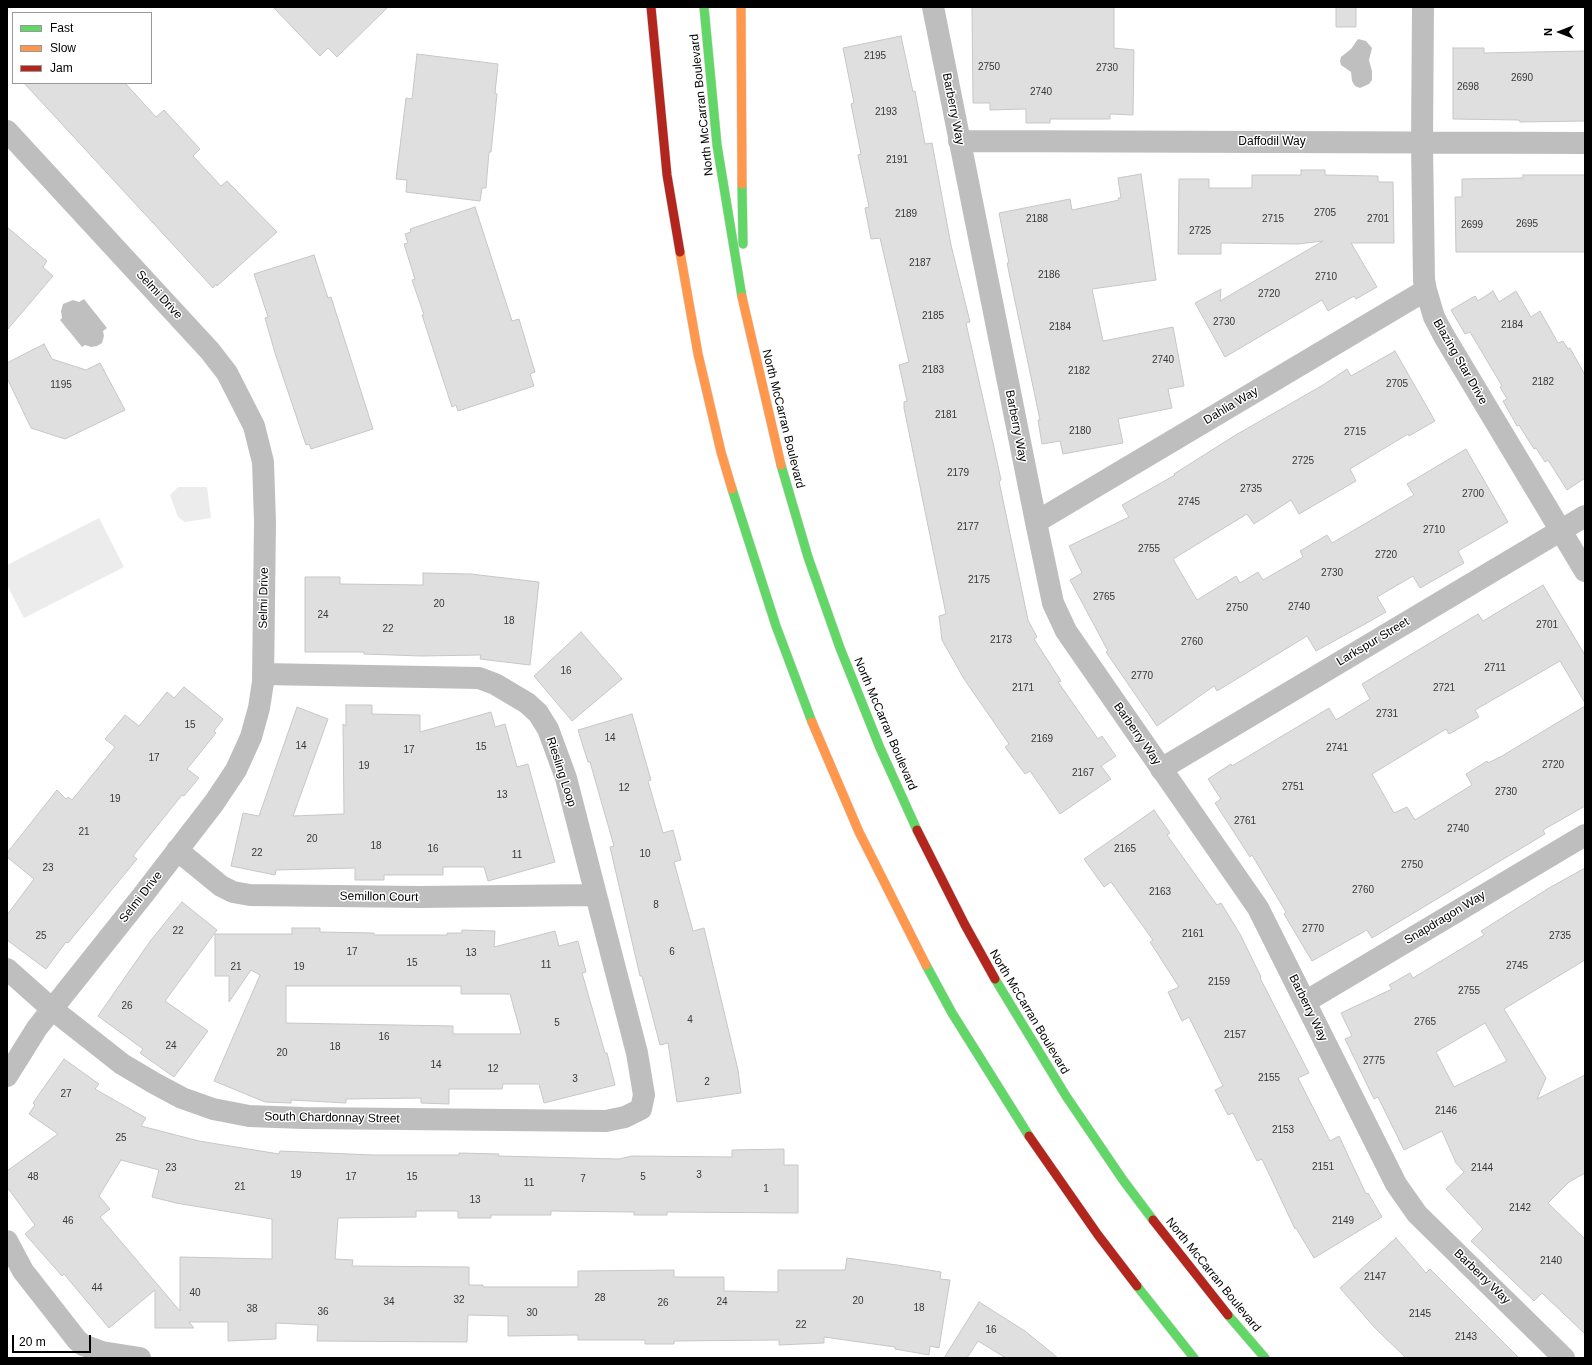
<!DOCTYPE html>
<html>
<head>
<meta charset="utf-8">
<style>
  body { margin:0 }
  #map { position:relative; width:1592px; height:1365px; overflow:hidden; background:#fff; font-family:Helvetica,sans-serif }
  canvas { display:block }
  .frame { position:absolute; inset:0; border:8px solid #000; pointer-events:none }
  .legend { position:absolute; left:12px; top:12px; width:140px; height:72px; box-sizing:border-box; background:#fff; border:1px solid #999; margin:0; padding:5px 7px; list-style:none; font-size:12px; color:#000 }
  .legend li { display:flex; align-items:center; gap:8px; height:20px }
  .legend b { width:20px; border:1px solid #999 }
  .north { position:absolute; left:1540px; top:12px; width:40px; height:40px; -webkit-text-stroke:3px #fff; paint-order:stroke; rotate:270deg; font-size:11px; font-weight:700; line-height:16px; text-align:center; color:#000 }
  .north::after { content:''; display:block; margin:auto; width:14px; height:18px; background:#000; clip-path:polygon(50% 0,100% 100%,50% 72%,0 100%) }
  .scale { position:absolute; left:12px; top:1335px; width:79px; height:18px; box-sizing:border-box; border:2px solid #000; border-top:0; padding-left:5px; font-size:12px; line-height:14px; white-space:nowrap; color:#000; -webkit-text-stroke:3px #fff; paint-order:stroke }
</style>
</head>
<body>
<div id="map">
<canvas width="1592" height="1365"></canvas>
<div class="frame"></div>
<ul class="legend">
<li><b style="height:5px;background:#63d668"></b>Fast</li>
<li><b style="height:5px;background:#ff974d"></b>Slow</li>
<li><b style="height:5px;background:#b3261e"></b>Jam</li>
</ul>
<div class="north">N</div>
<div class="scale">20 m</div>
</div>
<script>
const ctx = document.querySelector('canvas').getContext('2d');
ctx.lineJoin = 'round';
function fill(path, color) {
  ctx.fillStyle = color;
  ctx.fill(path, 'evenodd');
}
function toPath(rows) {
  const path = new Path2D();
  for (const r of rows) {
    path.moveTo(r[0], r[1]);
    for (let i = 2; i < r.length; i += 2) path.lineTo(r[i], r[i + 1]);
  }
  return path;
}
function stroke(path, color, width, dash) {
  ctx.strokeStyle = color;
  ctx.lineWidth = width;
  ctx.lineCap = dash ? 'butt' : 'round';
  ctx.setLineDash(dash || []);
  ctx.stroke(path);
}
function drawText(font, color, halo, rows, align = 'center') {
  ctx.font = font + ' Helvetica,sans-serif';
  ctx.lineWidth = 3;
  ctx.setLineDash([]);
  ctx.textBaseline = 'middle';
  ctx.strokeStyle = halo;
  ctx.fillStyle = color;
  for (const [text, x, y, turn = 0] of rows) {
    ctx.save();
    ctx.translate(x, y);
    ctx.rotate((+turn || 0) * Math.PI / 180);
    ctx.textAlign = isNaN(turn) ? turn : align;
    if (halo) ctx.strokeText(text, 0, 0);
    ctx.fillText(text, 0, 0);
    ctx.restore();
  }
}
const green = toPath([
  [178,487,207,487,211,518,185,522,178,517,170,495],
  [99,518,124,567,24,618,7,585,7,565]
]);
const water = toPath([
  [1358,39,1366,41,1372,48,1369,60,1372,71,1372,80,1369,84,1360,88,1355,86,1352,81,1351,72,1341,65,1340,61,1341,57,1351,49],
  [84,299,107,328,103,331,104,336,102,343,97,346,91,347,85,345,82,347,60,320,62,318,61,311,63,304,73,300,79,302]
]);
const building = toPath([
  [273,7,388,7,337,57,328,48,320,56,273,7],
  [972,7,1114,7,1114,48,1134,50,1133,115,1110,114,1110,119,1050,119,1050,123,1026,123,1026,109,990,110,990,103,973,103,972,7],
  [1336,7,1356,7,1356,27,1336,27,1336,7],
  [901,36,913,92,915,91,925,144,932,143,951,245,970,322,966,323,995,452,1001,480,999,481,1028,620,1037,637,1034,639,1061,681,1058,682,1098,739,1102,736,1116,756,1101,766,1111,779,1060,814,1030,771,1025,774,1005,747,1009,744,964,679,942,640,939,616,946,614,904,408,904,402,907,401,899,365,909,362,880,238,871,239,865,208,869,207,858,155,861,154,851,104,854,103,843,48,901,36],
  [1453,48,1484,48,1484,53,1585,51,1585,121,1520,122,1519,120,1453,119,1453,48],
  [417,54,498,64,495,93,497,94,491,152,489,152,486,188,482,188,480,201,406,192,407,180,396,179,406,98,412,99,417,54],
  [24,83,125,83,156,117,164,110,200,149,193,156,221,186,227,181,277,232,217,286,216,284,213,288,24,83],
  [1301,170,1325,170,1325,175,1378,176,1378,182,1393,182,1394,243,1351,243,1377,287,1356,299,1354,296,1328,311,1322,300,1225,357,1195,303,1221,289,1220,301,1323,241,1298,244,1221,243,1221,254,1178,254,1179,179,1209,179,1209,188,1252,188,1252,175,1301,175,1301,170],
  [1141,174,1156,280,1092,289,1103,341,1173,327,1184,386,1168,389,1172,408,1118,419,1123,443,1063,454,1060,441,1042,444,1038,420,1040,420,1007,263,1009,263,999,213,1070,199,1072,210,1119,200,1118,198,1121,198,1118,178,1141,174],
  [1523,175,1585,175,1585,252,1456,252,1455,197,1462,197,1462,179,1523,178,1523,175],
  [475,207,512,321,519,319,535,372,530,374,534,386,458,411,456,405,452,407,422,315,424,315,412,280,415,279,404,244,408,243,405,234,411,232,410,229,475,207],
  [7,227,47,261,43,267,53,276,7,330,7,227],
  [314,255,328,298,331,297,373,429,311,449,309,444,306,445,275,353,265,318,268,317,254,274,314,255],
  [1493,291,1499,302,1516,291,1531,317,1540,311,1558,343,1563,341,1568,349,1570,348,1585,375,1585,478,1567,490,1548,460,1545,462,1536,448,1534,449,1519,425,1517,426,1503,401,1507,399,1500,387,1502,386,1470,332,1465,334,1451,310,1475,296,1478,301,1493,291],
  [44,344,52,359,86,370,100,363,125,410,65,439,31,428,7,378,7,363,44,344],
  [1395,351,1435,421,1409,436,1408,434,1350,469,1356,481,1299,514,1291,500,1254,524,1247,514,1173,559,1197,600,1236,576,1240,583,1258,572,1263,580,1303,557,1300,551,1327,535,1332,543,1414,495,1407,484,1466,449,1508,522,1458,551,1464,563,1420,588,1413,576,1377,597,1386,612,1365,624,1316,651,1307,636,1217,691,1214,686,1157,726,1106,652,1108,651,1070,580,1082,573,1069,546,1129,517,1122,505,1175,475,1174,474,1234,436,1323,385,1347,369,1351,376,1395,351],
  [423,573,471,574,539,582,530,665,480,659,481,655,421,656,364,654,364,652,305,652,305,577,340,577,340,584,423,585,423,573],
  [1543,585,1585,655,1585,703,1560,661,1475,710,1479,717,1449,734,1446,729,1372,774,1394,813,1407,807,1415,820,1472,785,1466,774,1487,761,1488,763,1502,756,1585,706,1585,806,1543,830,1545,834,1372,938,1367,930,1312,961,1284,914,1286,912,1252,855,1250,857,1215,803,1221,799,1208,779,1231,764,1232,766,1329,708,1336,720,1370,699,1362,684,1478,614,1483,621,1543,585],
  [581,632,622,679,572,721,534,676,581,632],
  [184,687,223,719,214,731,216,733,187,769,199,778,184,796,182,795,133,856,137,859,68,943,66,942,46,969,7,940,7,915,34,879,7,857,7,853,57,790,66,799,68,797,72,800,115,747,105,739,125,715,139,726,167,692,174,698,184,687],
  [346,705,372,705,372,714,420,715,420,732,491,712,495,727,505,724,517,767,528,764,555,862,488,881,484,867,443,867,443,875,384,875,384,880,355,880,355,868,276,870,275,875,231,866,243,813,259,816,297,707,328,719,293,816,344,814,343,724,346,726,346,705],
  [632,714,651,780,648,781,663,833,673,830,681,860,674,862,693,931,704,928,738,1070,741,1093,677,1102,668,1043,660,1045,642,976,640,976,610,847,614,846,590,762,588,762,578,730,632,714],
  [1154,810,1170,833,1167,835,1217,905,1221,903,1240,934,1261,977,1260,978,1309,1073,1298,1078,1330,1141,1339,1136,1366,1194,1368,1193,1382,1217,1314,1258,1296,1228,1295,1229,1262,1159,1257,1161,1233,1113,1228,1115,1215,1090,1223,1086,1189,1017,1182,1021,1168,992,1179,987,1150,942,1153,940,1111,882,1104,887,1084,859,1154,810],
  [1585,868,1585,960,1504,1009,1546,1078,1537,1099,1585,1075,1585,1173,1569,1182,1548,1203,1585,1239,1585,1334,1542,1293,1534,1301,1471,1241,1483,1229,1446,1189,1464,1172,1456,1163,1442,1131,1404,1150,1378,1097,1374,1099,1345,1039,1352,1036,1341,1013,1392,989,1389,985,1410,973,1413,978,1484,935,1481,931,1549,888,1585,868],
  [1485,1023,1507,1061,1454,1087,1436,1052,1485,1023],
  [182,902,217,930,165,1001,208,1031,174,1077,140,1053,143,1049,98,1016,151,940,182,902],
  [292,928,320,928,320,932,374,933,374,935,447,935,447,933,462,933,462,930,495,931,494,947,555,931,559,946,578,941,586,972,582,973,605,1053,607,1053,615,1085,544,1103,539,1084,503,1084,502,1089,449,1089,449,1104,421,1103,421,1098,346,1099,346,1103,291,1100,291,1103,265,1102,214,1081,260,975,251,970,229,1002,229,976,215,976,215,934,292,934,292,928],
  [286,986,461,986,461,994,510,994,521,1034,453,1034,453,1026,286,1023,286,986],
  [64,1059,99,1084,95,1089,146,1118,141,1126,199,1141,279,1154,280,1151,373,1155,459,1155,459,1153,499,1154,498,1156,619,1159,632,1156,732,1157,732,1150,784,1149,784,1165,798,1165,798,1213,667,1212,667,1215,634,1215,634,1212,551,1211,551,1215,491,1215,491,1218,458,1218,458,1211,416,1211,416,1217,338,1218,335,1259,353,1260,352,1266,469,1267,469,1285,483,1285,483,1287,578,1287,578,1271,674,1270,674,1277,724,1277,724,1291,778,1292,778,1270,845,1270,847,1258,897,1265,941,1272,940,1279,950,1280,939,1348,930,1346,929,1355,895,1349,895,1347,824,1337,824,1343,779,1345,779,1340,674,1341,674,1344,645,1344,645,1340,578,1340,578,1335,508,1336,508,1316,468,1315,467,1342,317,1341,318,1325,276,1323,276,1339,228,1341,228,1322,189,1322,194,1328,155,1328,155,1290,109,1328,64,1274,62,1276,25,1234,35,1225,7,1187,7,1171,58,1134,29,1114,35,1105,33,1103,64,1059],
  [121,1160,159,1170,152,1197,176,1203,272,1219,272,1259,180,1257,180,1311,100,1217,110,1209,99,1196,121,1160],
  [1396,1238,1426,1273,1430,1269,1519,1358,1406,1358,1375,1328,1340,1288,1396,1238],
  [979,1302,1025,1331,1058,1358,1006,1358,978,1341,967,1358,944,1358,979,1302]
]);
const street = toPath([
  [933,7,1036,522,1053,603,1066,631,1258,908,1396,1184,1417,1214,1564,1358],
  [1423,7,1422,143,1424,280,1426,290,1434,317,1444,336,1585,571],
  [7,131,210,351,227,373,254,426,263,462,265,522,263,682,259,708,251,737,236,770,214,803,143,895,37,1028,7,1076],
  [959,141,1585,143],
  [1036,522,1426,290],
  [1161,769,1585,516],
  [177,850,221,886,233,892,250,895,419,897,596,895],
  [7,969,52,1009,122,1064,154,1083,182,1098,213,1109,249,1116,303,1118,606,1121,625,1117,641,1109,644,1095,637,1053,596,895,566,778,548,729,538,713,527,703,495,684,479,678,263,674],
  [1305,1002,1585,835],
  [7,1241,23,1271,77,1340,83,1345,102,1352,140,1358]
]);
const fast = toPath([
  [704,7,717,145,742,297],
  [742,184,743,244],
  [781,465,808,557,840,648,880,748,917,830],
  [732,489,776,626,812,722],
  [926,965,952,1013,1029,1136],
  [995,979,1066,1096,1123,1180,1153,1220],
  [1137,1286,1194,1358],
  [1228,1315,1265,1358]
]);
const slow = toPath([
  [741,7,742,184],
  [680,252,698,354,721,452,732,489],
  [742,297,781,465],
  [812,722,859,832,926,965]
]);
const jam = toPath([
  [651,7,667,175,680,252],
  [917,830,965,925,995,979],
  [1029,1136,1098,1235,1137,1286],
  [1153,1220,1228,1315]
]);
const numberNames = [
  ["2195",875,56],
  ["2750",989,67],
  ["2730",1107,68],
  ["2690",1522,78],
  ["2698",1468,87],
  ["2740",1041,92],
  ["2193",886,112],
  ["2191",897,160],
  ["2705",1325,213],
  ["2189",906,214],
  ["2188",1037,219],
  ["2715",1273,219],
  ["2701",1378,219],
  ["2695",1527,224],
  ["2699",1472,225],
  ["2725",1200,231],
  ["2187",920,263],
  ["2186",1049,275],
  ["2710",1326,277],
  ["2720",1269,294],
  ["2185",933,316],
  ["2730",1224,322],
  ["2184",1512,325],
  ["2184",1060,327],
  ["2740",1163,360],
  ["2183",933,370],
  ["2182",1079,371],
  ["2182",1543,382],
  ["2705",1397,384],
  ["1195",61,385],
  ["2181",946,415],
  ["2180",1080,431],
  ["2715",1355,432],
  ["2725",1303,461],
  ["2179",958,473],
  ["2735",1251,489],
  ["2700",1473,494],
  ["2745",1189,502],
  ["2177",968,527],
  ["2710",1434,530],
  ["2755",1149,549],
  ["2720",1386,555],
  ["2730",1332,573],
  ["2175",979,580],
  ["2765",1104,597],
  ["20",439,604],
  ["2740",1299,607],
  ["2750",1237,608],
  ["24",323,615],
  ["18",509,621],
  ["2701",1547,625],
  ["22",388,629],
  ["2173",1001,640],
  ["2760",1192,642],
  ["2711",1495,668],
  ["16",566,671],
  ["2770",1142,676],
  ["2171",1023,688],
  ["2721",1444,688],
  ["2731",1387,714],
  ["15",190,725],
  ["14",610,738],
  ["2169",1042,739],
  ["14",301,746],
  ["15",481,747],
  ["2741",1337,748],
  ["17",409,750],
  ["17",154,758],
  ["2720",1553,765],
  ["19",364,766],
  ["2167",1083,773],
  ["2751",1293,787],
  ["12",624,788],
  ["2730",1506,792],
  ["13",502,795],
  ["19",115,799],
  ["2761",1245,821],
  ["2740",1458,829],
  ["21",84,832],
  ["20",312,839],
  ["18",376,846],
  ["16",433,849],
  ["2165",1125,849],
  ["22",257,853],
  ["10",645,854],
  ["11",517,855],
  ["2750",1412,865],
  ["23",48,868],
  ["2760",1363,890],
  ["2163",1160,892],
  ["8",656,905],
  ["2770",1313,929],
  ["22",178,931],
  ["2161",1193,934],
  ["25",41,936],
  ["2735",1560,936],
  ["17",352,952],
  ["6",672,952],
  ["13",471,953],
  ["15",412,963],
  ["11",546,965],
  ["2745",1517,966],
  ["21",236,967],
  ["19",299,967],
  ["2159",1219,982],
  ["2755",1469,991],
  ["26",127,1006],
  ["4",690,1020],
  ["2765",1425,1022],
  ["5",557,1023],
  ["2157",1235,1035],
  ["16",384,1037],
  ["24",171,1046],
  ["18",335,1047],
  ["20",282,1053],
  ["2775",1374,1061],
  ["14",436,1065],
  ["12",493,1069],
  ["2155",1269,1078],
  ["3",575,1079],
  ["2",707,1082],
  ["27",66,1094],
  ["2146",1446,1111],
  ["2153",1283,1130],
  ["25",121,1138],
  ["2151",1323,1167],
  ["23",171,1168],
  ["2144",1482,1168],
  ["19",296,1175],
  ["3",699,1175],
  ["48",33,1177],
  ["17",351,1177],
  ["15",412,1177],
  ["5",643,1177],
  ["7",583,1179],
  ["11",529,1183],
  ["21",240,1187],
  ["1",766,1189],
  ["13",475,1200],
  ["2142",1520,1208],
  ["46",68,1221],
  ["2149",1343,1221],
  ["2140",1551,1261],
  ["2147",1375,1277],
  ["44",97,1288],
  ["40",195,1293],
  ["28",600,1298],
  ["32",459,1300],
  ["20",858,1301],
  ["34",389,1302],
  ["24",722,1302],
  ["26",663,1303],
  ["18",919,1308],
  ["38",252,1309],
  ["36",323,1312],
  ["30",532,1313],
  ["2145",1420,1314],
  ["22",801,1325],
  ["16",991,1330],
  ["2143",1466,1337]
];
const streetNames = [
  ["North McCarran Boulevard",702,105,-96],
  ["Barberry Way",953,109,79],
  ["Daffodil Way",1272,142],
  ["Selmi Drive",159,295,47],
  ["Blazing Star Drive",1460,362,60],
  ["Dahlia Way",1231,406,-31],
  ["North McCarran Boulevard",783,419,76],
  ["Barberry Way",1016,426,79],
  ["Selmi Drive",264,598,-89],
  ["Larkspur Street",1373,642,-31],
  ["North McCarran Boulevard",885,724,67],
  ["Barberry Way",1137,734,55],
  ["Riesling Loop",561,772,72],
  ["Selmi Drive",141,897,-52],
  ["Semillon Court",379,897,1],
  ["Snapdragon Way",1445,918,-31],
  ["Barberry Way",1308,1008,64],
  ["North McCarran Boulevard",1029,1012,59],
  ["South Chardonnay Street",332,1118,1],
  ["North McCarran Boulevard",1213,1275,51],
  ["Barberry Way",1482,1277,44]
];
fill(green, '#ececec');
fill(water, '#bfbfbf');
fill(building, '#dfdfdf');
stroke(building, '#c7c7c7', 1);
stroke(fast, '#dbdbdb', 10);
stroke(slow, '#dbdbdb', 10);
stroke(jam, '#dbdbdb', 10);
stroke(street, '#bebebe', 22);
stroke(fast, '#63d668', 9);
stroke(slow, '#ff974d', 9);
stroke(jam, '#b3261e', 9);
drawText('10px', '#383838', null, numberNames);
drawText('12px', '#000', '#fff', streetNames);
</script>
</body>
</html>
